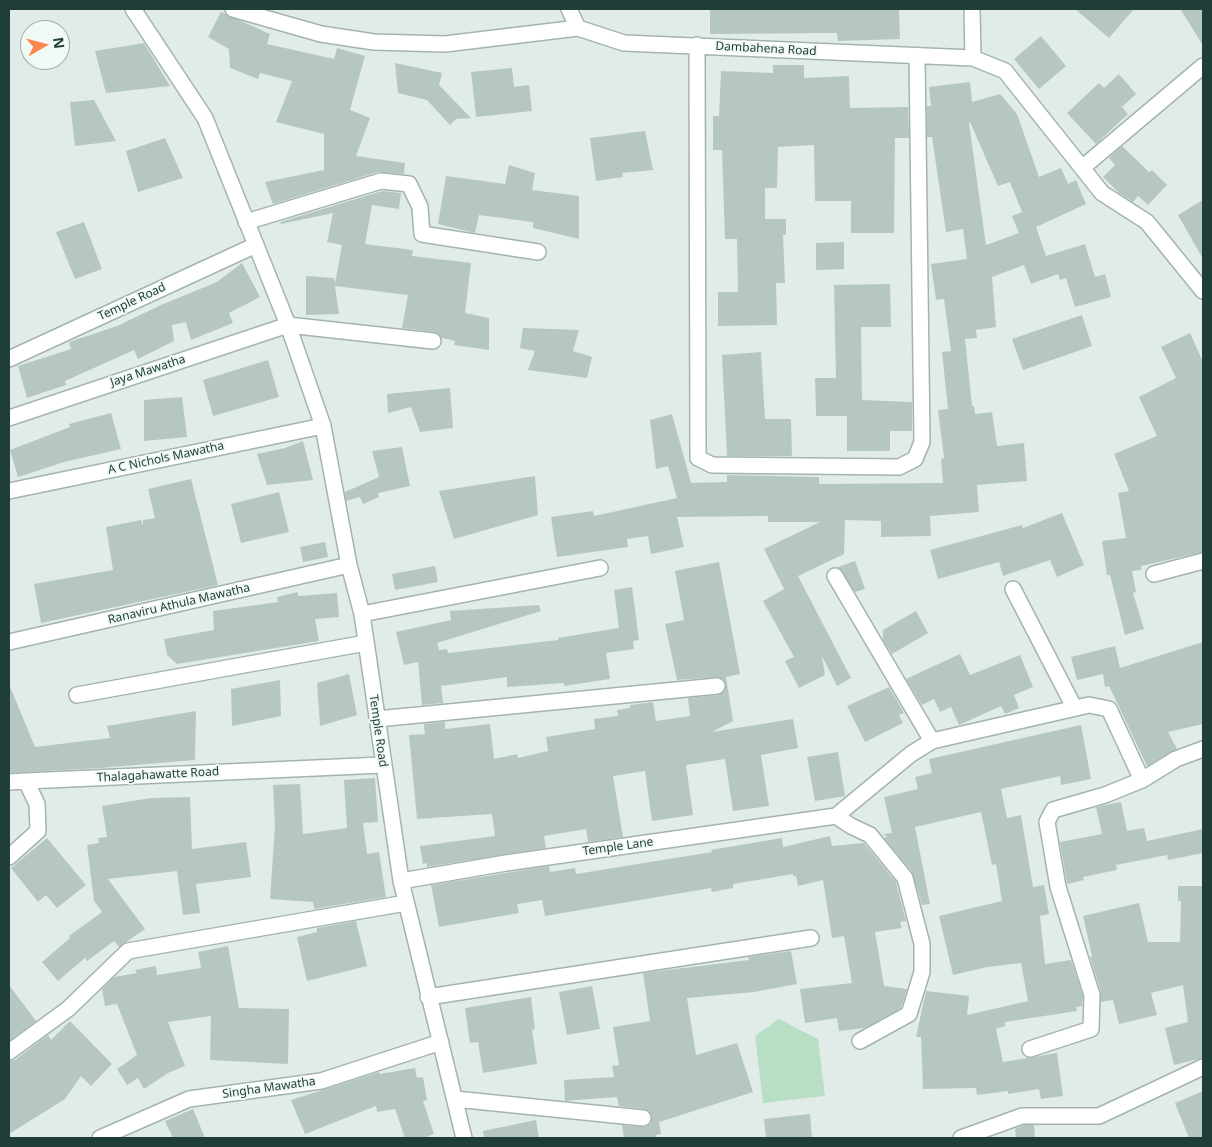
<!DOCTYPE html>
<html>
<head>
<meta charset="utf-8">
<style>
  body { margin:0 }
  #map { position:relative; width:1212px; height:1147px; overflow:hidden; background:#e1ece8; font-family:"Noto Sans",sans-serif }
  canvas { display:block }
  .frame { position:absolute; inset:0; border:10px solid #203e38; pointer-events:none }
  .north { position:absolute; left:20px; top:20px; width:50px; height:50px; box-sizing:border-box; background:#f1f9f5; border:1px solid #9daea9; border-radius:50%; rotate:82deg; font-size:14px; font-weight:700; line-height:20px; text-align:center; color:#203e38 }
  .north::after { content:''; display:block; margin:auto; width:18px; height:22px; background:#fa8651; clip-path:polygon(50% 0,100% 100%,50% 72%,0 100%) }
</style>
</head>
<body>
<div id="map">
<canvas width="1212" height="1147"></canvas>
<div class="frame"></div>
<div class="north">N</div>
</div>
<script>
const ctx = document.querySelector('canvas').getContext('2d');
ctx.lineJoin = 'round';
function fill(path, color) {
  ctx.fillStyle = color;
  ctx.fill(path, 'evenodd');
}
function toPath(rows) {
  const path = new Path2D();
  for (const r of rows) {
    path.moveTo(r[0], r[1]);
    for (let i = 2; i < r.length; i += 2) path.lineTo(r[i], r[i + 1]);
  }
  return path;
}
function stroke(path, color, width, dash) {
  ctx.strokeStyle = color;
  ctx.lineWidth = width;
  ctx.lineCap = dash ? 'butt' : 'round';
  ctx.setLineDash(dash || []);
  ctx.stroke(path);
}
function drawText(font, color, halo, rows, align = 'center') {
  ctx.font = font + ' "Noto Sans",sans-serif';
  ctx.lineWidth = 4;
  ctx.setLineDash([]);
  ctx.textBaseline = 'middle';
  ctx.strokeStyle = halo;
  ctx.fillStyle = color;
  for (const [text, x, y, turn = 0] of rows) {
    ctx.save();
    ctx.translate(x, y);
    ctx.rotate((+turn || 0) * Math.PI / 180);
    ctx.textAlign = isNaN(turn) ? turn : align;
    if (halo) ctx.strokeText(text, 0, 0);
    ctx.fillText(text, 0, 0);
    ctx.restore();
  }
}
const green = toPath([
  [779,1019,818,1039,825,1096,763,1103,755,1036]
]);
const building = toPath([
  [710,9,899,9,900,39,838,41,837,33,710,34],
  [1075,9,1134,9,1109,38],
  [1180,9,1203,9,1203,46,1191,26],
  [221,12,270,34,267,44,334,59,337,48,365,56,350,110,370,118,356,156,405,163,404,174,378,172,273,204,265,182,324,170,324,134,276,122,292,81,260,73,258,79,230,68,229,49,208,37],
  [1041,36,1066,66,1039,89,1014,59],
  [144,43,170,86,106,93,95,51],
  [395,63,442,73,439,85,471,118,456,119,450,125,427,100,398,93],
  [773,65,804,65,804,78,849,76,850,108,908,107,909,138,895,138,894,233,851,233,851,201,815,201,814,145,778,147,777,188,765,188,765,219,786,219,786,235,783,235,785,283,776,283,777,325,718,326,718,292,738,292,737,239,725,239,722,150,713,150,713,116,719,116,721,71,773,73],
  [512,68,514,87,529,85,532,111,476,117,471,72],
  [1119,74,1136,94,1122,107,1128,114,1096,144,1067,113,1099,83,1104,88],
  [970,82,972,102,1000,94,1017,114,1039,177,1061,168,1068,184,1076,180,1086,204,1036,227,1046,256,1085,244,1095,277,1105,274,1111,297,1075,307,1066,278,1060,280,1058,274,1031,284,1024,265,992,277,996,327,976,330,977,338,965,339,972,406,974,406,975,414,992,412,997,446,1024,443,1027,481,977,485,979,512,930,516,931,536,881,537,881,521,845,520,844,554,798,576,851,678,837,686,822,656,825,675,799,688,785,661,794,657,763,601,784,589,764,549,820,522,768,522,768,516,677,517,684,547,651,554,648,536,627,539,628,547,557,557,551,517,593,511,594,516,677,498,668,466,656,469,650,420,672,414,691,483,727,482,727,475,819,477,819,484,943,483,941,459,944,458,938,410,948,409,942,352,951,351,944,299,936,300,931,264,967,259,963,229,946,232,932,137,927,137,927,106,931,106,929,87],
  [970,122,998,186,1010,182,1022,212,1012,216,1019,233,986,245,969,123],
  [94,100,116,141,75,146,70,102],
  [645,131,653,170,622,173,623,177,596,181,590,138],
  [165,138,183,178,138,192,126,151],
  [1122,146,1149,172,1152,170,1167,185,1148,205,1138,196,1133,202,1119,193,1103,177,1115,165,1109,158],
  [509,165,535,173,532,190,579,196,579,239,533,228,533,222,479,215,475,233,438,224,446,176,505,184],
  [382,191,401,193,399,209,372,205,365,244,413,250,412,256,471,263,465,313,489,318,489,350,454,345,455,341,442,338,434,332,402,328,408,295,335,286,339,314,306,315,306,276,334,278,335,284,342,245,327,242,333,213,281,224,280,222],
  [1203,200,1203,259,1178,215],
  [84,222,102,269,75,279,56,232],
  [844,242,844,269,816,270,816,243],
  [242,263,260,297,229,313,233,323,191,340,186,322,172,325,174,341,138,359,134,350,65,381,66,385,27,398,18,366,71,349,69,342,117,326,161,305,217,282],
  [890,284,891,327,861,327,862,400,912,402,912,431,890,431,890,451,847,451,847,416,816,416,815,378,836,378,834,285],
  [1082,315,1092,346,1023,370,1012,339],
  [523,328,579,330,573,351,592,357,587,378,528,370,535,351,520,348],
  [1190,333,1203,362,1203,552,1141,566,1141,570,1132,571,1136,592,1133,593,1144,629,1125,635,1110,575,1107,575,1102,541,1126,538,1118,493,1129,491,1114,454,1157,436,1139,397,1176,378,1161,347],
  [761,352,765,419,791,419,792,456,727,456,722,355],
  [268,360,279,397,213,416,203,380],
  [450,388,453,428,420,432,411,407,388,413,387,394],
  [182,397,187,437,144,441,144,400],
  [111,413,121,449,64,462,18,477,10,450,70,427,69,424],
  [303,441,313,480,267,485,257,454,285,448],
  [402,447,410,486,378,493,379,497,363,504,360,497,346,501,345,492,379,477,372,451],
  [535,476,538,515,454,539,439,491],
  [191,479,218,585,41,623,34,584,113,570,106,527,141,520,143,525,143,520,155,518,148,489],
  [279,492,289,532,241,543,231,504],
  [1062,513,1084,565,1057,577,1050,560,1003,576,999,562,938,579,930,550,1022,525,1023,528],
  [325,542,328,557,303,562,300,547],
  [855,561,865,589,855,592,838,567],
  [719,562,740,674,726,677,733,721,712,732,793,719,798,748,761,755,769,806,733,811,725,759,686,765,693,815,652,821,645,771,613,776,623,837,588,842,586,829,544,836,546,848,427,867,427,863,423,864,420,846,495,836,492,814,417,819,409,735,425,734,424,724,445,722,445,729,490,724,494,759,517,754,518,758,548,751,546,737,595,729,594,719,618,716,617,710,630,708,630,705,653,702,656,721,690,716,688,698,718,695,725,690,726,685,724,680,717,677,677,680,665,624,684,620,675,571],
  [435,566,438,582,395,590,392,574],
  [632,587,639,640,633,641,634,649,606,653,610,679,564,686,564,683,507,687,507,677,441,686,443,703,422,705,418,662,404,665,396,632,451,620,450,611,539,605,541,611,437,643,439,650,447,649,448,653,558,640,558,638,619,628,614,590],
  [298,592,298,596,337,593,339,617,315,619,319,641,177,664,167,655,164,639,214,630,213,611,278,602,277,597],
  [916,611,928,633,892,654,883,640,883,630],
  [1203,642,1203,724,1168,732,1177,749,1147,766,1109,686,1105,687,1103,674,1077,680,1071,657,1115,646,1120,668],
  [960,654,970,675,1020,655,1033,687,1014,695,1019,708,1005,714,1001,706,959,725,951,707,940,712,934,699,922,705,906,679],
  [349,674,357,715,320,726,317,683],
  [280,680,281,716,232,726,231,689],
  [9,684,35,747,110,738,107,726,196,711,195,760,100,768,9,773],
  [889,687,904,713,899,715,903,723,865,742,847,706],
  [1081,725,1091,779,1061,785,1060,776,1001,789,1007,818,1021,815,1033,887,1044,885,1049,914,1040,916,1045,964,1071,960,1083,996,1082,1006,1076,1007,1077,1011,1005,1022,1005,1026,996,1029,1003,1062,1057,1053,1063,1096,1041,1099,1039,1089,1008,1094,1008,1091,977,1095,976,1088,923,1089,921,1037,916,1037,926,991,969,996,967,1015,1028,1001,1021,963,987,967,953,975,939,916,1002,901,996,864,992,865,981,812,915,827,930,904,922,905,912,872,884,838,887,837,883,834,892,833,884,797,918,789,915,777,932,773,929,759],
  [838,752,845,796,815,801,807,757],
  [375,778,378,822,363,823,367,854,379,852,386,897,314,909,313,902,270,899,275,826,273,785,300,784,303,834,347,828,344,780],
  [190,797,192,849,246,842,251,877,196,884,200,913,183,915,177,871,108,879,145,929,119,947,114,941,87,961,85,958,58,981,42,962,70,938,69,936,102,912,94,901,87,845,99,843,98,838,107,837,102,806,151,798],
  [1121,802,1127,831,1144,828,1147,841,1203,829,1203,853,1168,860,1167,855,1116,865,1117,870,1083,877,1084,880,1067,884,1060,842,1102,834,1096,807],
  [830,836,832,846,864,843,896,882,906,921,900,922,902,928,875,932,884,986,907,989,901,1008,865,1028,839,1031,837,1018,805,1023,800,989,852,983,844,936,832,938,823,880,798,886,796,876,793,876,793,874,733,884,733,888,712,892,711,888,545,916,542,900,517,904,519,913,439,927,431,885,549,866,550,872,575,868,576,874,712,852,711,850,782,838,783,847],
  [47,838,86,885,57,908,46,895,38,902,11,868],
  [1178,886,1203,886,1203,1058,1174,1065,1165,1028,1188,1022,1183,985,1151,993,1157,1015,1119,1024,1113,1000,1101,1002,1101,992,1090,957,1092,956,1083,916,1139,903,1148,942,1180,942,1181,901,1178,901],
  [356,921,367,966,307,981,297,937,317,932,317,928],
  [228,946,239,1008,289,1009,288,1064,210,1060,211,1016,168,1022,185,1066,168,1073,144,1089,138,1078,127,1085,117,1069,137,1055,117,1004,105,1006,102,989,114,977,137,973,135,970,156,966,157,975,201,968,198,952],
  [791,951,797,984,754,992,687,998,696,1055,737,1043,753,1092,659,1122,661,1134,656,1135,656,1138,624,1138,622,1125,646,1127,651,1123,652,1115,644,1109,619,1106,617,1097,565,1101,564,1080,614,1077,612,1066,619,1065,613,1027,650,1021,643,973,749,960,748,957],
  [9,985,36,1021,9,1041],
  [592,986,600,1029,567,1035,559,992],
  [531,997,535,1029,532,1030,537,1064,483,1073,478,1042,470,1043,465,1008],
  [70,1021,112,1064,91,1086,81,1076,65,1099,9,1134,9,1061,15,1060,48,1035,51,1040],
  [415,1068,417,1078,423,1077,427,1100,423,1101,434,1134,423,1138,405,1138,395,1109,377,1112,376,1106,305,1134,291,1100,379,1072,380,1074],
  [1203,1091,1203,1138,1189,1138,1175,1103],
  [193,1109,205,1138,173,1138,165,1121],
  [810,1114,812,1138,766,1138,764,1119],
  [536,1120,539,1138,484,1138,483,1131],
  [1024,1125,1034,1125,1035,1138,1016,1138,1015,1129]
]);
const minor = toPath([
  [133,9,205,118,288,325,323,426,349,565,362,614,401,881,464,1138],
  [233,9,321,34,374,42,445,44,578,28,624,43,973,58,1005,71,1102,193,1147,222,1203,291],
  [569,9,578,28],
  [972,9,973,58],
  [697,45,698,458,712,465,899,467,915,459,922,442,917,56],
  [1082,168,1203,66],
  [246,222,381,181,409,184,420,207,422,234,538,252],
  [9,359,256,245],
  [9,418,288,325,433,341],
  [9,491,323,426],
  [1154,574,1203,561],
  [835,576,932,741],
  [1013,589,1074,707],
  [362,614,600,568],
  [9,642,349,565],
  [77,695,366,643],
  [377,719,717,686],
  [9,782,26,781],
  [836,816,911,754,932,741,1089,705,1109,709,1142,780],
  [836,816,851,826,870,835,905,878,922,944,922,972,909,1014,860,1041],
  [9,857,38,831,37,804,26,781,382,765],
  [401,881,506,863,836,816],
  [428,997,811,938],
  [1030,1049,1091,1029,1092,995,1058,887,1047,822,1053,810,1105,795,1142,780,1176,759,1203,749],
  [9,1052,68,1009,128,951,406,903],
  [455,1099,643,1118],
  [100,1138,189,1099,321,1081,441,1042],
  [961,1138,1022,1116,1099,1116,1203,1067]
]);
const streetNames = [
  ["Dambahena Road",766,49,3],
  ["Temple Road",132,302,-25],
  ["Jaya Mawatha",148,371,-18],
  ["A C Nichols Mawatha",166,458,-12],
  ["Ranaviru Athula Mawatha",179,604,-13],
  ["Temple Road",378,731,82],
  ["Thalagahawatte Road",158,775,-3],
  ["Temple Lane",618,847,-8],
  ["Singha Mawatha",269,1088,-8]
];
fill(green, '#b8dfc5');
fill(building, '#b6c7c1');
stroke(minor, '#a3b4b0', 18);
stroke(minor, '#fff', 15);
drawText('12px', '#203e38', '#f1f9f5', streetNames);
</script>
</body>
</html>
